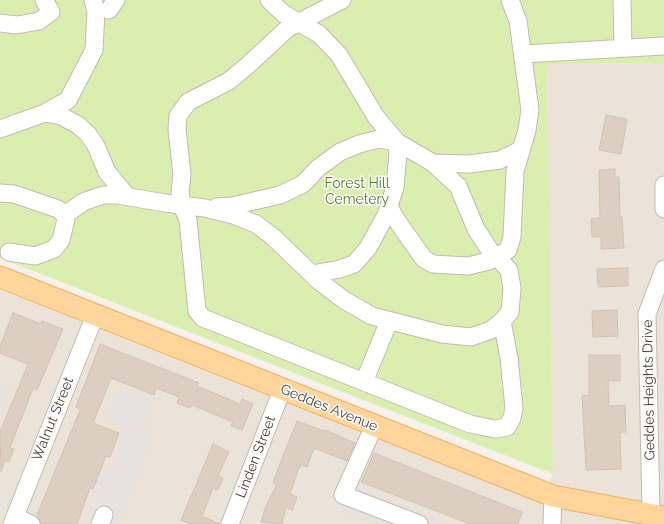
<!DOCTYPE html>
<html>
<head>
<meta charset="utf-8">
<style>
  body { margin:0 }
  canvas { display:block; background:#f6f1ea }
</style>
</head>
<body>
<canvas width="664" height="524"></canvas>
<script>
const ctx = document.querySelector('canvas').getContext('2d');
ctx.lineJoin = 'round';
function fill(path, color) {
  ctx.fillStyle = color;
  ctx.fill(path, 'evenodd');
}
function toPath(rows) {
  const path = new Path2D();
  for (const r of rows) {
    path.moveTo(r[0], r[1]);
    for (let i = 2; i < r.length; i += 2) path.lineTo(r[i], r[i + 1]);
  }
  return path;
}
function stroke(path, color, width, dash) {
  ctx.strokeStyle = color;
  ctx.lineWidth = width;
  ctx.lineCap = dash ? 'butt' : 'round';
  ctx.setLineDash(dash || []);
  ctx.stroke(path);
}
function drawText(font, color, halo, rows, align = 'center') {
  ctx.font = font + ' Raleway,sans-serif';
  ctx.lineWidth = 3;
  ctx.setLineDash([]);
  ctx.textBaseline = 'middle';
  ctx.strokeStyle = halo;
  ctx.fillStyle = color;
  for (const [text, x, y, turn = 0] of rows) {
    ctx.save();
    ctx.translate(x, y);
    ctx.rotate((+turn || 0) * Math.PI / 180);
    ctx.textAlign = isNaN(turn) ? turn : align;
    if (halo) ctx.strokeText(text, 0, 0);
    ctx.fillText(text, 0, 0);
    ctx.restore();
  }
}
const residential = toPath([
  [664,63,664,508,549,483,553,474,547,64],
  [0,290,538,502,653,524,0,524]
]);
const green = toPath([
  [0,0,664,0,664,63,547,64,553,474,0,258]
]);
const parking = toPath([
  [0,384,10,388,0,415],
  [120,389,153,401,143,428,153,432,119,524,84,524,91,505,96,507,100,499,91,495,104,464,112,466,125,433,122,426,108,421],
  [344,482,449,524,376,524,336,509]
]);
const building = toPath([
  [606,115,627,119,621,154,599,150,606,115],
  [615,169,615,177,619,177,620,217,622,217,624,248,601,249,601,237,592,237,591,219,600,218,599,170,615,169],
  [628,268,628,286,598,287,597,269,628,268],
  [617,310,618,336,593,337,592,311,617,310],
  [13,313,41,324,42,321,63,329,37,390,33,388,10,448,14,449,9,462,5,460,1,472,0,432,28,364,0,353,0,346,13,313],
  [100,344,199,383,197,386,240,404,242,399,253,404,242,430,231,426,233,422,192,405,190,408,177,403,179,397,156,388,154,395,111,378,93,423,119,433,110,457,106,456,93,489,90,488,77,524,41,524,37,515,80,410,76,407,100,344],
  [589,355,620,355,620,381,608,381,609,406,625,405,626,432,620,432,621,469,586,470,582,396,589,395,589,355],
  [297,421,324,431,325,430,355,443,347,461,314,448,307,467,301,465,298,470,290,494,297,497,292,510,286,507,282,524,261,522,265,508,277,484,273,483,277,471,297,421],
  [213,444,229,452,218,476,223,478,218,490,213,488,202,516,220,524,191,524,181,520,213,444],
  [374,453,522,512,518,524,470,524,361,482,374,453]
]);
const minor = toPath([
  [342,0,288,28,247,66,229,81,188,102,178,116,177,129,182,175,180,192,182,206,188,220,197,311,203,318,470,424,495,429,507,427,512,418,514,408,509,358,502,321],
  [622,0,623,48],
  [109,10,116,0],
  [0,23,17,25,39,21,51,12,44,0],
  [523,54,664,46],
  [45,113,61,116,78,125,88,134,96,146,107,172,127,196],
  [0,129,45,113,68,100,94,50,96,11,93,0],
  [433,163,469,164,500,160,520,150],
  [664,185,664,209],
  [0,193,14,194,58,209,65,215,66,219,61,240,54,249,35,256,9,252],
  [389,206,395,218,424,259,433,264,468,266,489,261,508,250,512,237,515,171,527,130,530,110,518,21,510,0],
  [217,207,232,206,280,195,303,184,318,168,340,152,359,144,379,139,397,142,398,153,395,187,386,215,368,248,354,264,340,269,312,274],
  [65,215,83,202,103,195,118,195,165,203,205,208,233,215,256,224,272,236,319,281,344,300,372,316,442,334,471,337,491,330,502,321,510,312,512,288,509,270,489,249,476,229,458,186,433,163,397,142,376,117,339,55,319,34,284,14,269,0],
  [364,382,389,321],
  [374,426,343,495,419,524],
  [651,515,647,314,664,269],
  [15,517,31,524],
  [12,524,95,315],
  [100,524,104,515],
  [230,524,282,390],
  [552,524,553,496]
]);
const major = toPath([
  [0,277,553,496,664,517]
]);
const parkNames = [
  ["Forest Hill",357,184],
  ["Cemetery",357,200]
];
const streetNames = [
  ["Geddes Heights Drive",649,390,-91],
  ["Geddes Avenue",329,408,22],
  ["Walnut Street",53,419,-68],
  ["Linden Street",256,457,-69]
];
fill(residential, '#ebe2d8');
fill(green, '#daeeb0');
fill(parking, '#e5e2df');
fill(building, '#dccec1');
stroke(building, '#d5c2b1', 1);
stroke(minor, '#c6baae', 19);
stroke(major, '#efb05f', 23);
stroke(minor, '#fff', 17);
stroke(major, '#ffd59b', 21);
drawText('14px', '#527e22', '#fff', parkNames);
drawText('14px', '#4c4137', '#fff', streetNames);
</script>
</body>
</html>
